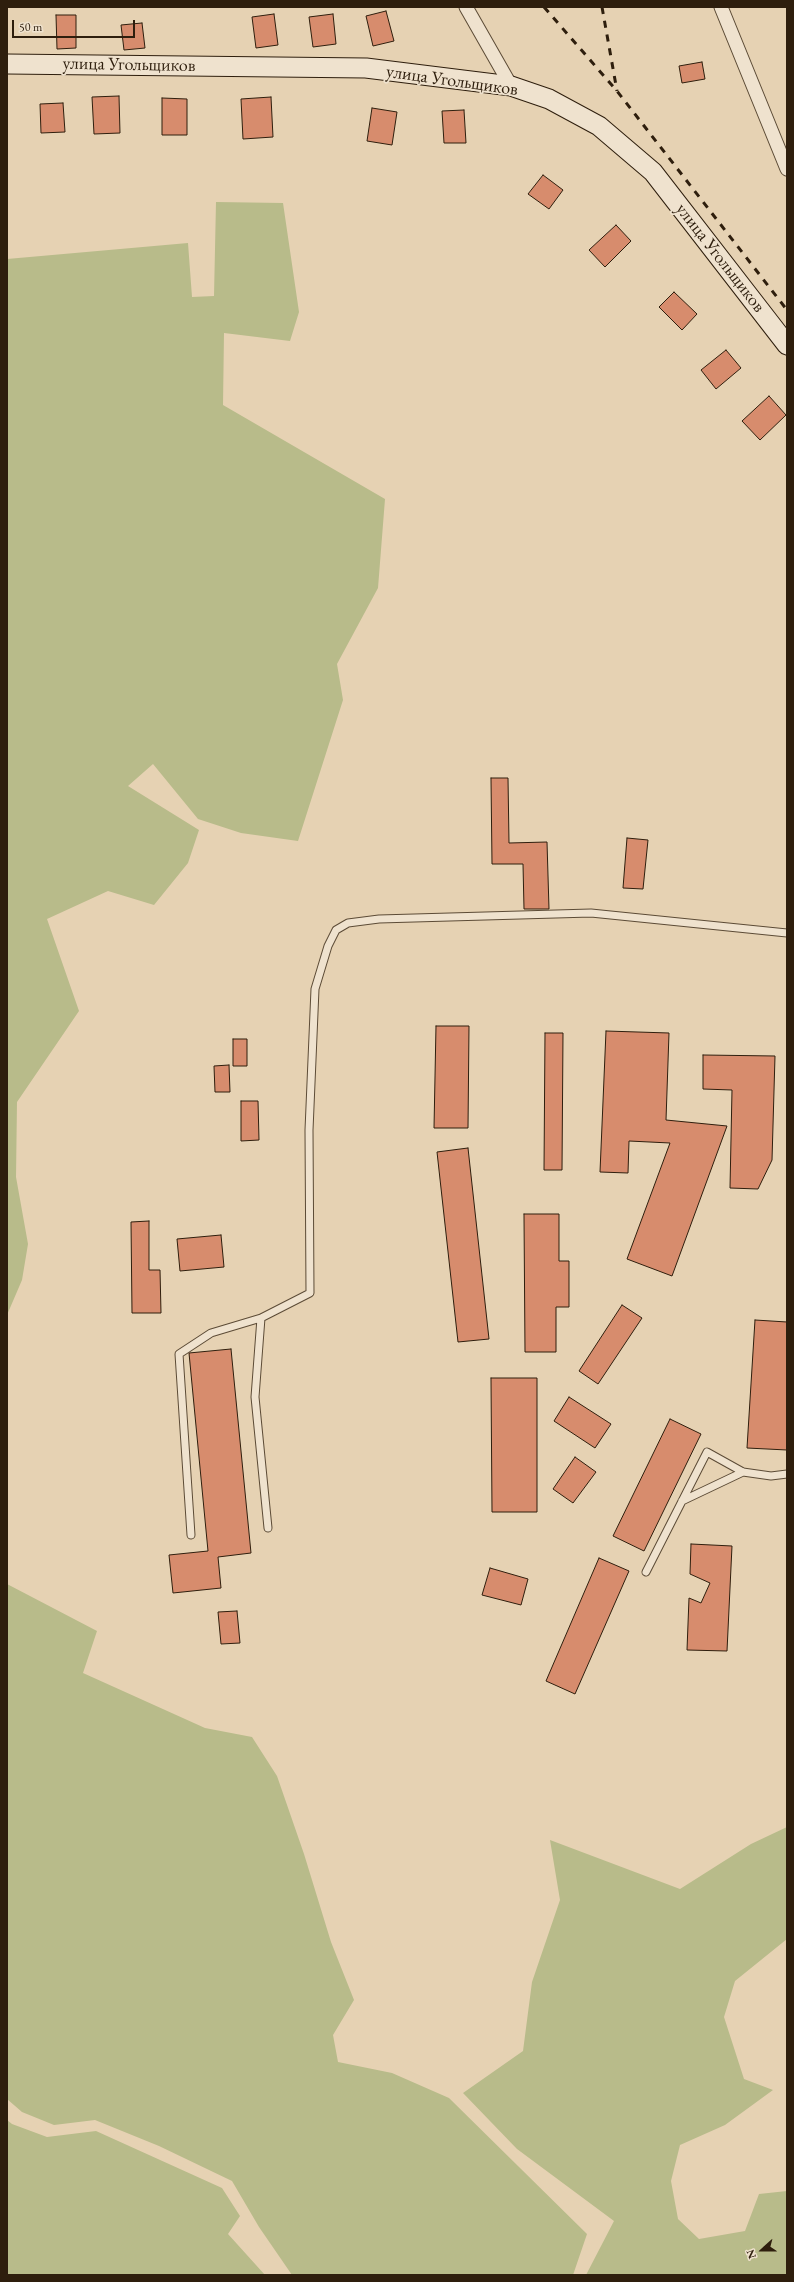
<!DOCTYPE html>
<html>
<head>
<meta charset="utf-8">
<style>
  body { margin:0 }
  #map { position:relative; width:794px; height:2282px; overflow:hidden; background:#e6d2b3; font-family:"EB Garamond",serif }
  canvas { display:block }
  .frame { position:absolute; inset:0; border:8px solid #2e1e0d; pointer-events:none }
  .north { position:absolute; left:742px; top:2230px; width:40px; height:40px; -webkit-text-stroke:3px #efe2ce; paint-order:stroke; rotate:249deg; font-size:11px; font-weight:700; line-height:16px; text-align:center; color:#2e1e0d }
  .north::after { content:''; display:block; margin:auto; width:14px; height:18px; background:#2e1e0d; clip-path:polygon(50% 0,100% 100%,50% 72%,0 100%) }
  .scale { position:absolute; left:12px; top:20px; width:123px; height:18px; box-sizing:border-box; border:2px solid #2e1e0d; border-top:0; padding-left:5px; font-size:12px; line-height:14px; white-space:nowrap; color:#2e1e0d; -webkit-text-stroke:3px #efe2ce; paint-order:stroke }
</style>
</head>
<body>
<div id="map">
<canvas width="794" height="2282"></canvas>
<div class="frame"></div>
<div class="north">N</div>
<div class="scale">50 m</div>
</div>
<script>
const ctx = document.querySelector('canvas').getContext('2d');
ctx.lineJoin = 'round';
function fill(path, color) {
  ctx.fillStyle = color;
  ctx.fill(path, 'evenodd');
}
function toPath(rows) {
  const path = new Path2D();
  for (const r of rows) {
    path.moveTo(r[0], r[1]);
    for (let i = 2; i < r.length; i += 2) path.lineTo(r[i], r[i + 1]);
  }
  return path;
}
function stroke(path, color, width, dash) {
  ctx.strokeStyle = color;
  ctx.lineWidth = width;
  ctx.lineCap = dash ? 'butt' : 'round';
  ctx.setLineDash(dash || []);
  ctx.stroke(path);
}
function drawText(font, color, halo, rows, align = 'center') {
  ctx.font = font + ' "EB Garamond",serif';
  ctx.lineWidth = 3.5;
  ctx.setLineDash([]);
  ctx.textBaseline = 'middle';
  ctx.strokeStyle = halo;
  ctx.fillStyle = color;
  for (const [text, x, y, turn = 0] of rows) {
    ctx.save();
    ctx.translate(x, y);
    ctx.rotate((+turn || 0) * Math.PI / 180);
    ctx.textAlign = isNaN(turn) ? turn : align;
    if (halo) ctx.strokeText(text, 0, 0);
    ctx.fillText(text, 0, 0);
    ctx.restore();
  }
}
const green = toPath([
  [216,202,283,203,299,312,290,341,224,333,223,405,385,499,378,588,337,664,343,700,298,841,241,833,198,819,153,764,128,786,199,830,188,863,154,905,108,891,47,919,79,1011,17,1102,16,1177,28,1244,22,1280,7,1315,7,259,188,243,192,297,214,296],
  [7,1584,97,1631,83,1673,205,1728,252,1737,277,1776,304,1854,331,1942,354,2000,333,2035,338,2062,392,2073,449,2098,587,2234,573,2275,292,2275,259,2227,232,2181,159,2146,95,2120,54,2125,22,2112,7,2099],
  [787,1827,787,1939,735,1981,724,2017,744,2079,773,2090,725,2125,680,2145,671,2181,678,2219,699,2239,745,2231,759,2194,787,2191,787,2275,586,2275,614,2221,517,2149,463,2093,523,2051,532,1982,560,1900,550,1840,680,1889,751,1844],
  [7,2120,12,2124,47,2137,96,2131,222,2188,240,2216,228,2234,265,2275,7,2275]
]);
const building = toPath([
  [386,11,394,41,373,46,366,16,386,11],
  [274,14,278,45,256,48,252,17,274,14],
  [333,14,336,44,313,47,309,17,333,14],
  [56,15,76,15,76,48,57,49,56,15],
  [142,23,145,48,124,50,121,25,142,23],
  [702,62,705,79,682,83,679,66,702,62],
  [119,96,120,133,94,134,92,97,119,96],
  [271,97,273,137,243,139,241,99,271,97],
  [162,98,187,99,187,135,162,135,162,98],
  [63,103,65,132,41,133,40,104,63,103],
  [372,108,397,112,392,145,367,141,372,108],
  [464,110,466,143,444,143,442,111,464,110],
  [543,175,563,190,549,209,528,194,543,175],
  [616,225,631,241,605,267,589,250,616,225],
  [674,292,697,314,682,330,659,307,674,292],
  [726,350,741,368,716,389,701,370,726,350],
  [769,396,786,415,760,440,742,421,769,396],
  [491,778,508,778,509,843,547,842,549,909,524,909,523,864,492,864,491,778],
  [627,838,648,840,643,889,623,888,627,838],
  [436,1026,469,1026,468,1128,434,1128,436,1026],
  [606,1031,669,1033,666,1120,727,1126,672,1276,627,1259,670,1143,629,1141,628,1173,600,1172,606,1031],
  [545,1033,563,1033,562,1170,544,1170,545,1033],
  [233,1039,247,1039,247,1066,233,1066,233,1039],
  [703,1055,775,1056,772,1160,758,1189,730,1188,732,1090,703,1089,703,1055],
  [229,1065,230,1092,215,1092,214,1066,229,1065],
  [241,1101,258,1101,259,1140,241,1141,241,1101],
  [468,1148,489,1339,458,1342,437,1152,468,1148],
  [524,1214,559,1214,559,1261,569,1261,569,1307,556,1307,556,1352,525,1352,524,1214],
  [149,1221,149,1270,160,1270,161,1313,132,1313,131,1222,149,1221],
  [221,1235,224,1267,180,1271,177,1239,221,1235],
  [622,1305,642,1318,598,1384,579,1371,622,1305],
  [755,1320,787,1322,787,1450,747,1448,755,1320],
  [231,1349,251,1553,218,1557,221,1588,173,1593,169,1555,208,1551,189,1353,231,1349],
  [491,1378,537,1378,537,1512,492,1512,491,1378],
  [569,1397,611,1424,595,1448,554,1421,569,1397],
  [670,1419,701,1434,644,1551,613,1536,670,1419],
  [575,1457,596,1472,573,1503,553,1489,575,1457],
  [691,1544,732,1546,727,1651,687,1650,689,1598,701,1603,710,1583,690,1574,691,1544],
  [599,1558,629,1571,575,1694,546,1681,599,1558],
  [490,1568,528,1579,521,1605,482,1595,490,1568],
  [237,1611,240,1643,221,1644,218,1612,237,1611]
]);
const lane = toPath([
  [682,1501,743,1472],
  [268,1528,255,1397,261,1318,310,1293,309,1130,315,989,328,946,336,930,348,923,379,919,591,913,787,933],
  [191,1535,179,1354,211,1333,261,1318],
  [646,1572,707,1452,743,1472,771,1476,787,1474]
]);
const street = toPath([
  [466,7,511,86],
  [721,7,787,169]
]);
const secondary = toPath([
  [7,64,366,68,511,86,549,99,599,126,653,172,787,345]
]);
const rail = toPath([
  [544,7,617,91,787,310],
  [602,7,617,91]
]);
const streetNames = [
  ["улица Угольщиков",129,65,1],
  ["улица Угольщиков",452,81,8],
  ["улица Угольщиков",720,258,52]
];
fill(green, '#b8bb8a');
fill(building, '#d78c6d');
stroke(building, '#2e1e0d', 1);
stroke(lane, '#5c4b36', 9);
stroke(street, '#5c4b36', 15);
stroke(secondary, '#2e1e0d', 21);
stroke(lane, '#efe2ce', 7);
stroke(street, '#efe2ce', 13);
stroke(secondary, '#efe2ce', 19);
stroke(rail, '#2e1e0d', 3, [7, 7]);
drawText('18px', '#2e1e0d', '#efe2ce', streetNames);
</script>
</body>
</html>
